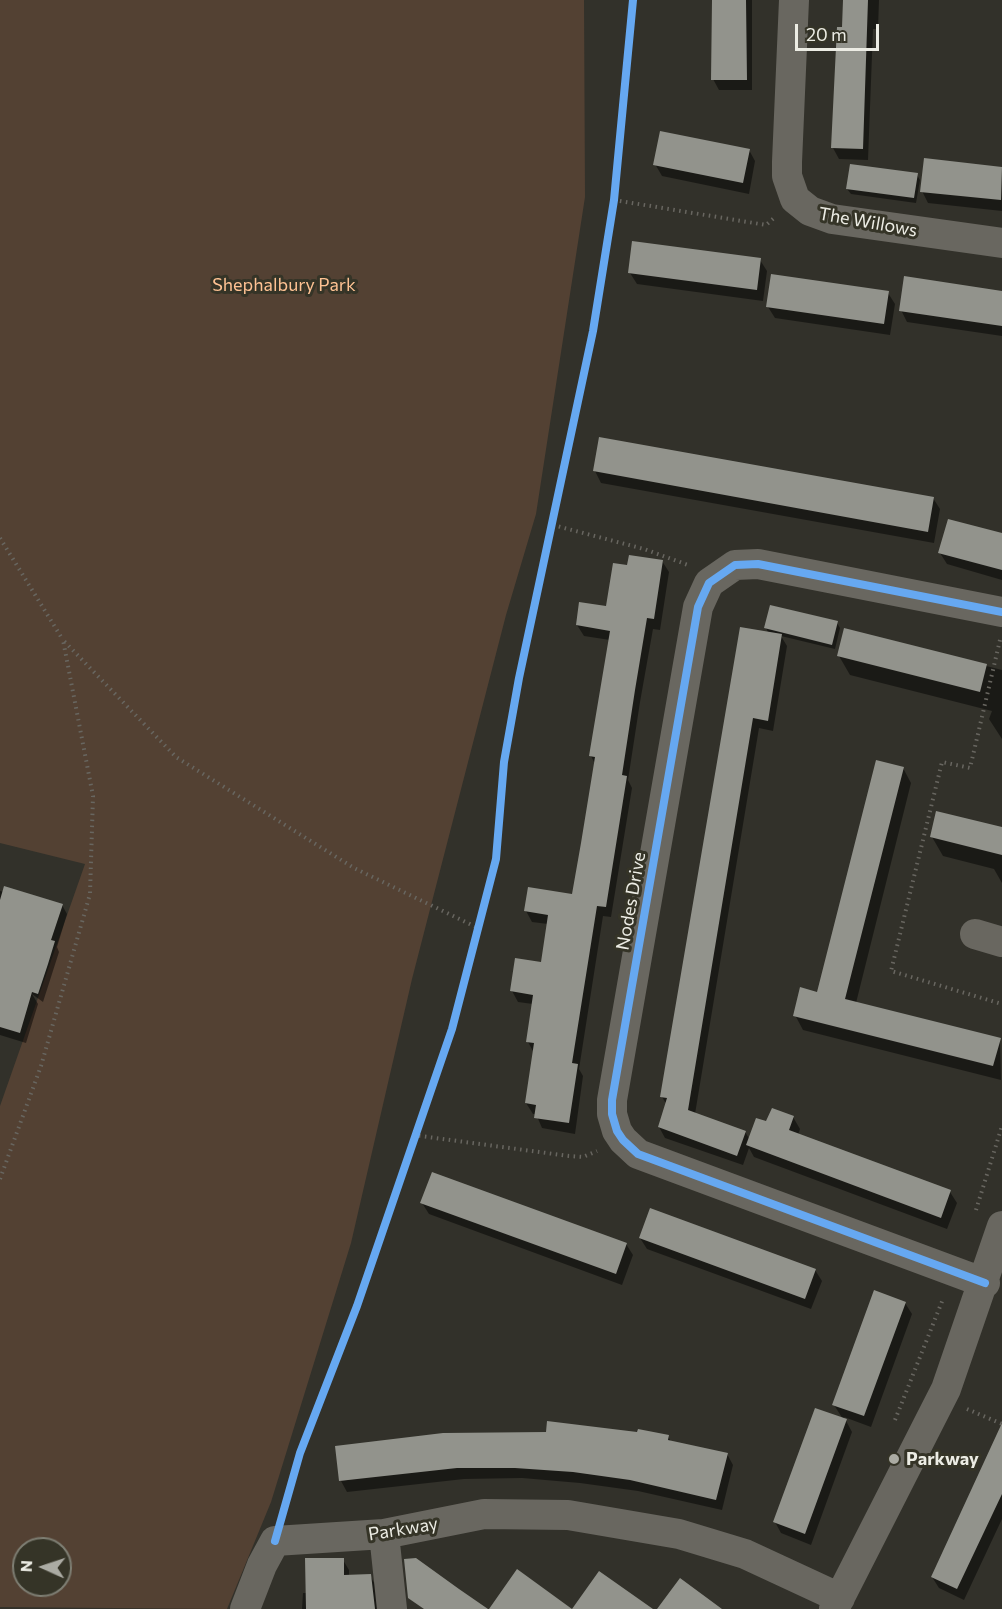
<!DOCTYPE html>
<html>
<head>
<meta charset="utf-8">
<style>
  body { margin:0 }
  #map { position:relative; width:1002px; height:1609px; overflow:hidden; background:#32312a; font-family:Commissioner,sans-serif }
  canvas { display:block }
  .north { position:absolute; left:12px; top:1537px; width:60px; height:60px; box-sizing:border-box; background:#353427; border:2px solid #7e7e73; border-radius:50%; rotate:273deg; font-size:16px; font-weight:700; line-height:24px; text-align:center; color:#ecece4 }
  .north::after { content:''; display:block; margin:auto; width:21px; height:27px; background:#ababa3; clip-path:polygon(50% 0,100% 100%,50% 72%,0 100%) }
  .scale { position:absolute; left:795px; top:24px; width:84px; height:27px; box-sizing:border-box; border:3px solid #ecece4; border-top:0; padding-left:8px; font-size:18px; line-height:21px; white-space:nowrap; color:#ecece4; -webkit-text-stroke:4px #353427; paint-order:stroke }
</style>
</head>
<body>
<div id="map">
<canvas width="1002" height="1609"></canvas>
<div class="north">N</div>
<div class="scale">20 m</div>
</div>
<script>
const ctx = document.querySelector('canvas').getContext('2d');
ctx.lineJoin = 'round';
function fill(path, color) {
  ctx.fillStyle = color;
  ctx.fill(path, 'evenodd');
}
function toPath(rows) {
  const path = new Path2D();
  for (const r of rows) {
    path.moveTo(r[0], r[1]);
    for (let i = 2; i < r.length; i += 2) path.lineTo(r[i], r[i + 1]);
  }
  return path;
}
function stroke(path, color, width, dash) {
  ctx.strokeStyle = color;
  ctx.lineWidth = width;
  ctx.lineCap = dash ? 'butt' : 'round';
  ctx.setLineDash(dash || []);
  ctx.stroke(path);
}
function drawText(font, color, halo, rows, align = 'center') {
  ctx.font = font + ' Commissioner,sans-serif';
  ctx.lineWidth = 6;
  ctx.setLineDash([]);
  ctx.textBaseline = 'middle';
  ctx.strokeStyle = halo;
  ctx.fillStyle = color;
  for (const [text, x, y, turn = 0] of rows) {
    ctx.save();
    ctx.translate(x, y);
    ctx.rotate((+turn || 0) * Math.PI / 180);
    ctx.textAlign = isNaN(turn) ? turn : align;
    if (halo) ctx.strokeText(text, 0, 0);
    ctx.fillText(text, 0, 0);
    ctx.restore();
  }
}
const green = toPath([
  [0,0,584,0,585,197,536,514,506,615,412,979,351,1243,271,1502,227,1609,0,1607,0,1106,85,864,0,843],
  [24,1549,60,1549,60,1585,24,1585]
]);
const shadow = toPath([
  [713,0,752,0,752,90,719,90,713,79],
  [845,0,879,0,878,29,873,29,868,160,839,159,833,148],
  [749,150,755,161,749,194,662,176,655,164],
  [925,160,1002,169,1002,211,928,203,922,191],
  [917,175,920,180,916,203,851,194,847,189],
  [760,260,767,271,763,301,637,284,630,273],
  [1002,292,1002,336,907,322,901,310],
  [888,293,895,304,890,335,775,318,768,307],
  [595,471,933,498,940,509,934,543,601,483],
  [1002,535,1002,580,947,564,940,553],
  [662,561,669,572,660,630,653,629,640,702,628,780,632,788,611,917,603,916,579,1069,583,1076,575,1134,542,1128,536,1114,533,1114,526,1103,534,1053,528,1042,533,1004,518,1002,512,991,543,964,548,924,532,922,526,911,573,896,595,764,591,756,610,640,584,636,577,625,607,608,629,567],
  [837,623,840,628,835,649,781,636,787,646,773,731,759,728,695,1114,745,1132,750,1140,767,1123,793,1117,800,1129,798,1135,950,1192,957,1203,947,1229,754,1157,749,1148,743,1165,665,1138,659,1127,667,1105,662,1097,769,634,766,628],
  [845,630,1002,670,1002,739,989,719,992,711,850,675,839,656],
  [903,768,911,783,856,1003,1000,1039,1001,1080,803,1030,795,1015,818,994],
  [1002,829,1002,883,994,869,943,856,932,837],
  [0,891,62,905,67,914,57,947,59,952,43,1002,32,994,38,1004,26,1043,0,1035],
  [422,1203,626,1244,633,1255,622,1285,429,1214],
  [640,1238,815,1270,822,1281,811,1309,647,1249],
  [905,1303,912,1314,871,1427,844,1417,852,1432,811,1545,781,1533,775,1522,843,1419,834,1405],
  [1002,1427,1002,1519,964,1600,939,1588,932,1577],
  [638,1433,668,1436,671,1442,727,1454,733,1465,722,1510,638,1491,580,1483,522,1478,464,1479,347,1492,341,1481],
  [343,1560,349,1570,349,1576,370,1576,376,1586,378,1609,302,1609,303,1593,307,1593]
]);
const building = toPath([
  [712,0,746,0,747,80,711,80],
  [843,0,868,0,863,149,831,148,837,27,842,27],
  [660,131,750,149,743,183,653,165],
  [924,158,1002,167,1001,200,920,192],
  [850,164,918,173,914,198,846,189],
  [632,241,761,258,757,290,628,273],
  [771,274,889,291,884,324,766,307],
  [904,276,1002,291,1002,326,899,311],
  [599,437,934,497,928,532,593,471],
  [948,519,1002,533,1002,570,938,553],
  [629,555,663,560,654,619,647,618,635,690,622,775,627,776,606,907,597,906,572,1063,578,1064,569,1123,534,1118,536,1105,525,1103,534,1043,526,1042,533,995,510,991,515,958,541,962,548,915,524,911,528,887,572,894,581,843,595,757,589,756,610,631,576,625,579,602,606,606,613,563,627,565],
  [770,605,838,621,832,645,764,628],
  [740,627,782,634,768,721,753,718,688,1110,746,1131,737,1156,658,1127,667,1098,660,1097],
  [844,628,987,664,980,692,837,656],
  [876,760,904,767,845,999,1001,1038,993,1066,793,1016,800,987,817,992],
  [936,811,1002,827,1002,855,930,837],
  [4,886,63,904,51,940,55,941,48,964,38,994,32,992,20,1033,0,1027,0,900],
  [772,1108,794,1116,789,1130,951,1190,941,1218,746,1145,756,1118,766,1121],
  [432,1172,627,1243,616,1274,420,1203],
  [650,1208,816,1269,805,1299,639,1238],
  [874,1290,906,1302,864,1416,832,1405],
  [815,1408,847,1419,805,1534,773,1522],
  [547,1421,637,1432,638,1429,669,1435,668,1440,728,1453,716,1500,630,1480,573,1472,515,1468,457,1468,339,1481,335,1446,443,1433,546,1432],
  [1002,1423,1002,1494,957,1589,931,1577],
  [305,1558,344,1558,344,1575,371,1574,375,1609,306,1609],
  [416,1558,459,1589,488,1609,424,1609,408,1598,404,1559],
  [517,1569,572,1609,599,1571,653,1609,489,1609],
  [680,1578,722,1609,657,1609]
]);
const path = toPath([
  [614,200,766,225,774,218],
  [553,525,644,549,688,565],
  [0,538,63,640],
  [1000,640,970,768,942,762,891,971,1002,1004],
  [413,1135,569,1156,583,1157,597,1151],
  [0,1179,41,1066,90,894,93,796,63,640,176,757,354,868,478,928],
  [976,1210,1002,1126],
  [967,1409,1002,1424],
  [895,1420,943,1299]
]);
const minor = toPath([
  [794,0,787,162,787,176,795,199,810,211,832,219,1002,243],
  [975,934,1002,942],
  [985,1283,638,1154,623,1140,617,1131,612,1114,612,1100,698,607,709,583,735,565,758,564,1002,612],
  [384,1534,392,1609],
  [245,1609,262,1565,275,1541,384,1534,484,1514,568,1515,679,1534,745,1554,840,1598],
  [834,1609,946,1389,1002,1226]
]);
const cycleway = toPath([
  [985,1283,638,1154,623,1140,617,1131,612,1114,612,1100,698,607,709,583,735,565,758,564,1002,612],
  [275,1541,300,1453,357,1306,452,1029,496,859,504,762,519,678,593,331,614,200,633,0]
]);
const markers = [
  [894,1459,6,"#ababa3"]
];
const streetNames = [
  ["The Willows",868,222,10],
  ["Nodes Drive",631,901,-80],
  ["Parkway",403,1529,-9]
];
const parkNames = [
  ["Shephalbury Park",284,285]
];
const poiNames = [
  ["Parkway",906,1459]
];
fill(green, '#534133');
fill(shadow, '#0007');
fill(building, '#92938c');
stroke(path, '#686660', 4, [1.5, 4.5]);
stroke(minor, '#696760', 30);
stroke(cycleway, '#66a8f1', 8);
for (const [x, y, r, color] of markers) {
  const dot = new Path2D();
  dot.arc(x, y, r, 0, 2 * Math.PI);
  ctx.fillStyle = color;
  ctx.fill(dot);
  stroke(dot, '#353427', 2);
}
drawText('18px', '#ecece4', '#353427', streetNames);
drawText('18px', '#fec293', '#353427', parkNames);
drawText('bold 18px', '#ecece4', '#353427', poiNames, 'left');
</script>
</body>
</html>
